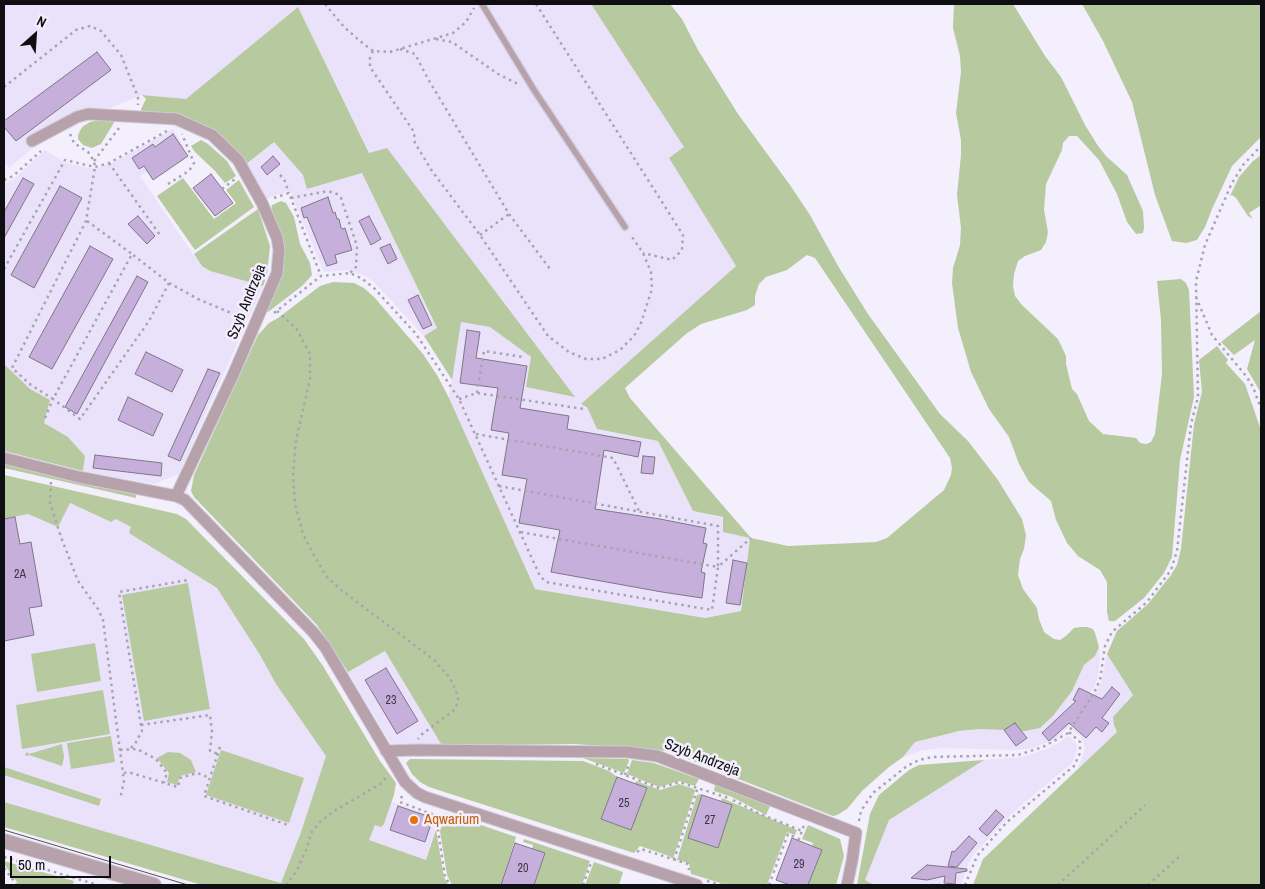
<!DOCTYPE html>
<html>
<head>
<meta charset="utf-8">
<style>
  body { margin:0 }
  #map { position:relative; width:1265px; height:889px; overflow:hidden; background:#f4effd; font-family:"Archivo Narrow",sans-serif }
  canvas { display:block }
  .frame { position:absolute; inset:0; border:5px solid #0f0e13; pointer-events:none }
  .north { position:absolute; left:10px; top:10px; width:50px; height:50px; -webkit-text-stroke:4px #f4effd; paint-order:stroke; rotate:26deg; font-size:14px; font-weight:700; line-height:20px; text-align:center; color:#0f0e13 }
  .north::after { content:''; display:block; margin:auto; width:18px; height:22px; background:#0f0e13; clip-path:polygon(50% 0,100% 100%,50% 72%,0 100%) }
  .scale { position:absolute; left:10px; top:856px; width:101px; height:22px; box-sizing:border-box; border:2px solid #0f0e13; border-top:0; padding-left:6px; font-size:15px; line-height:18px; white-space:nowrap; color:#0f0e13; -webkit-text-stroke:4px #f4effd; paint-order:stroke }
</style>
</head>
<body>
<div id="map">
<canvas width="1265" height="889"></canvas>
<div class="frame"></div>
<div class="north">N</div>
<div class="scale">50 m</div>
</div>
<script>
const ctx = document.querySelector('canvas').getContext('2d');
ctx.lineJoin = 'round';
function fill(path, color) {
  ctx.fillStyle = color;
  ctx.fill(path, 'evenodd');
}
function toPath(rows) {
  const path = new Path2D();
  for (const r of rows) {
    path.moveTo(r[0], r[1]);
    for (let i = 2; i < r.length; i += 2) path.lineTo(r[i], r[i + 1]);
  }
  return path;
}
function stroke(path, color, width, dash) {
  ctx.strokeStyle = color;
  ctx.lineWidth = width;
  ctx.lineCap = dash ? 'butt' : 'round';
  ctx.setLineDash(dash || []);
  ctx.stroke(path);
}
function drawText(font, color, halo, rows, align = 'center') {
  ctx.font = font + ' "Archivo Narrow",sans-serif';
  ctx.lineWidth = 5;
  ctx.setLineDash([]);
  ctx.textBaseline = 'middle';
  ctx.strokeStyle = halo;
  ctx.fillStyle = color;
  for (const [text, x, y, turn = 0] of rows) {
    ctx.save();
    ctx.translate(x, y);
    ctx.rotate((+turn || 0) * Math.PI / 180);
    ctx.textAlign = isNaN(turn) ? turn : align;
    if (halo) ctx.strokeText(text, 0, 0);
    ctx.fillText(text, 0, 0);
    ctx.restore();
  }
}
const built = toPath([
  [4,4,591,4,685,147,670,158,736,266,581,404,587,406,597,429,658,441,693,511,724,518,723,532,751,538,741,611,705,618,535,589,449,398,461,322,490,327,531,357,574,396,370,154,298,7,186,99,142,95,110,108,75,112,9,168,4,162],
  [173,129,184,147,140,176,197,260,210,271,263,286,179,474,154,484,83,471,85,456,68,437,44,423,50,400,30,389,4,364,4,184,14,179,45,150,66,163,94,169,114,162],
  [274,142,303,175,307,189,362,172,437,329,424,336,374,282,365,276,348,270,324,272,290,191,264,199,245,165],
  [69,503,111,522,116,519,131,527,130,533,217,588,260,655,276,684,327,756,301,832,282,883,4,802,4,519,28,514,58,527],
  [1099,647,1100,658,1098,677,1094,687,1070,726,1054,740,1032,748,1017,750,941,748,920,751,903,757,915,742,947,733,981,729,1025,731,1040,728,1053,716,1072,691,1080,669,1095,656],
  [385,651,441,744,391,744,348,672],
  [1107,654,1133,695,1128,699,1114,725,1117,732,1078,769,1085,749,1084,743,1080,736,1073,731,1101,683],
  [1068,736,1076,743,1077,746,1077,751,1072,763,1012,813,975,853,969,862,961,885,874,885,865,880,889,820,984,760,1022,757,1047,749,1060,742],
  [392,802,440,819,426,860,369,840,375,825,384,824]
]);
const green = toPath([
  [591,4,670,4,682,19,698,50,738,114,790,185,810,215,838,266,868,314,940,414,968,441,998,480,1022,519,1026,535,1024,549,1020,559,1018,575,1023,589,1037,608,1039,619,1044,632,1054,639,1060,640,1066,636,1074,628,1081,627,1087,627,1093,629,1095,633,1099,647,1095,656,1084,665,1072,691,1053,716,1040,728,1025,731,981,729,959,731,915,742,903,757,889,767,862,791,847,809,837,815,833,816,667,751,575,744,500,745,441,744,385,651,348,672,317,625,194,497,191,491,194,475,258,335,269,323,278,318,320,286,333,282,354,283,364,288,374,297,423,354,437,375,449,398,535,589,705,618,741,611,750,538,723,532,723,517,693,511,658,441,597,429,587,407,581,404,736,266,669,158,684,147],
  [807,255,815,258,950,458,952,468,951,475,944,490,887,538,876,542,788,546,751,538,630,398,625,388,686,334,701,324,747,310,755,305,755,296,759,284,766,277,787,270],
  [954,4,1013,4,1045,56,1061,77,1085,125,1098,146,1106,156,1127,175,1143,211,1144,227,1143,233,1136,234,1127,222,1117,194,1099,160,1077,136,1069,136,1063,143,1062,150,1046,184,1044,210,1048,232,1046,242,1041,250,1025,256,1018,261,1014,274,1013,286,1015,296,1022,305,1058,339,1066,356,1066,364,1072,389,1077,394,1089,421,1103,434,1136,438,1140,443,1146,444,1151,442,1155,434,1162,374,1161,320,1157,281,1181,279,1186,283,1189,290,1194,397,1180,460,1172,557,1164,573,1144,598,1115,621,1109,621,1107,612,1107,582,1100,570,1078,556,1067,543,1056,520,1051,501,1029,482,1019,464,1009,437,989,409,971,372,958,328,952,283,953,268,960,245,961,228,957,195,961,155,961,140,956,113,961,72,960,56,953,28],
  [1082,4,1261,4,1261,137,1232,166,1212,209,1205,227,1197,240,1186,243,1172,241,1155,195,1132,102,1103,41],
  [298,7,369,153,387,148,575,397,526,387,531,357,490,327,461,322,452,380,424,336,437,328,362,173,307,189,303,175,274,142,245,165,228,143,142,111,141,109,146,99,142,95,186,99],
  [101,120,115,121,101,144,92,148,83,145,78,139,78,135,82,127,90,122],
  [201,140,208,144,227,161,236,176,225,183,215,171,195,152,191,146],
  [1261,155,1261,207,1260,206,1249,213,1253,219,1248,216,1236,198,1232,195,1230,196,1239,177,1253,161],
  [183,178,214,219,236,203,226,190,239,180,254,207,195,250,157,196],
  [281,201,286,203,294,217,300,244,310,263,312,275,302,286,268,312,266,310,280,274,271,210,272,205],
  [258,209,270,246,267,275,263,286,210,271,202,266,194,254],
  [1261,311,1261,393,1247,369,1255,340,1234,355,1221,342],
  [1217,346,1228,360,1226,363,1245,384,1261,430,1261,885,973,885,983,859,1117,732,1114,725,1113,717,1133,695,1107,654,1117,631,1148,604,1171,575,1177,565,1181,549,1194,424,1202,392,1199,360],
  [4,364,30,389,50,400,44,423,68,437,85,456,83,471,4,451],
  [4,463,136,494,136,498,4,468],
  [4,475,177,514,186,519,304,639,323,666,380,761,396,783,394,795,384,824,381,827,375,825,369,840,426,860,436,830,444,877,448,885,202,885,4,827,4,802,281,883,301,832,326,756,276,684,260,655,217,588,129,533,131,527,116,519,111,522,70,503,58,527,28,514,4,519],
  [188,583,210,709,144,721,122,595],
  [95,643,101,681,37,692,31,654],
  [103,690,110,734,22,749,16,705],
  [111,736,115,762,71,769,67,743],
  [62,744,64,757,62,766,29,755,27,756,25,755,27,752,29,754],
  [221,750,304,778,289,823,206,795],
  [168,752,180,753,191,760,196,772,180,776,177,785,167,782,169,773,157,758],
  [583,758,628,759,629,761,624,773],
  [410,759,583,761,609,771,617,777,601,819,630,830,647,789,635,784,636,781,660,790,679,784,694,789,695,791,673,859,669,856,640,846,634,853,429,787,420,782,412,774,406,763],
  [632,760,654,763,699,779,695,786,679,781,659,787,627,774],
  [984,760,889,820,865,880,874,885,857,885,870,814,879,795,909,770,919,765],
  [4,767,101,799,99,806,4,775],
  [715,785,770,806,766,815,732,797,714,791],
  [700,794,702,795,689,838,718,848,732,805,721,801,722,798,797,830,795,835,787,832,767,885,727,885,691,874,689,863,677,860,697,795],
  [446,813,516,837,501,885,452,885,447,875,440,831],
  [808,825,840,839,844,856,836,885,808,885,822,850,812,846,813,843,802,839],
  [524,839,590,861,582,885,534,885,545,853,532,849,533,845,523,842],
  [4,861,74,881,73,885,19,885,4,864],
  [594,862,623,872,619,885,585,885]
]);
const building = toPath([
  [97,52,111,70,16,141,4,127,4,121,97,52],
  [173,134,188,156,153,180,144,166,139,169,132,158,153,144,155,147,173,134],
  [273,156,280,164,267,175,261,167,273,156],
  [211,174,233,203,215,216,193,188,211,174],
  [23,178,34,184,4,238,4,212,23,178],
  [60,186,82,198,34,288,11,275,60,186],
  [328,197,333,213,335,212,337,219,339,219,341,228,343,229,345,228,352,250,335,255,337,263,327,266,307,217,304,218,301,208,328,197],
  [138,216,155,236,147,244,128,224,138,216],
  [369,216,381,239,371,245,359,221,369,216],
  [390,244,397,259,388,264,380,248,390,244],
  [90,246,113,259,52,369,29,357,90,246],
  [137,276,148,282,77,414,65,407,137,276],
  [418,295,432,325,423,329,408,300,418,295],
  [467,330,480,332,476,358,527,366,520,408,569,416,567,429,641,442,638,457,604,450,595,509,660,519,706,528,703,543,707,544,701,572,705,573,702,598,662,592,551,572,560,530,519,523,527,479,502,475,509,433,491,430,498,388,460,383,467,330],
  [146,352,183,370,172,392,135,374,146,352],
  [208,369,220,373,180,461,168,456,208,369],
  [128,397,163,414,153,436,118,420,128,397],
  [95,455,162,463,161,476,93,468,95,455],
  [643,456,655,457,653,474,641,473,643,456],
  [15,517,20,544,31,542,42,606,29,608,34,635,4,641,4,519,15,517],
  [733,560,747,563,740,605,726,603,733,560],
  [386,668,418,721,397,734,365,680,386,668],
  [1112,687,1120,694,1102,718,1109,723,1102,732,1096,727,1086,738,1069,723,1049,741,1042,733,1076,701,1073,700,1079,688,1102,699,1112,687],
  [1015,723,1027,738,1016,746,1004,730,1015,723],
  [617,777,647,788,631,830,601,819,617,777],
  [702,795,732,805,718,848,688,838,702,795],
  [398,806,433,818,425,842,390,830,398,806],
  [996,810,1004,817,987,836,979,829,996,810],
  [969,836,977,843,957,867,948,866,952,851,954,852,969,836],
  [792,838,822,850,808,885,790,885,776,880,792,838],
  [515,843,545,853,534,885,501,885,515,843],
  [927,865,967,869,967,871,956,873,955,884,944,883,945,876,927,880,911,878,927,865]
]);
const path = toPath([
  [325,4,344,27,360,41,373,51,390,52,453,33,466,22,474,8],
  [536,4,683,235,682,250,672,260,643,253],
  [436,39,452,42,498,74,520,85],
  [400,49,415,54,428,79,509,214,550,269],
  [373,51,370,58,370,67,414,132,415,143,432,171,480,235,548,336,569,352,586,359,602,359,620,350,634,336,641,323,652,289,651,272,643,253,630,234],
  [4,87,76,30,90,26,101,31,121,55,138,97,138,105],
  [70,134,74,143,88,152,94,161,95,167,86,221,12,368,31,385,53,399,132,254,169,283,198,299,231,313,245,321],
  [94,161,119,128],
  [109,163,160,235],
  [280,175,284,179,289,193],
  [4,180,13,176,41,151],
  [168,184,189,171,194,163,182,134],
  [222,189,235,179],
  [274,198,289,193,321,276],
  [291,198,328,191,337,194,341,198,357,246,356,267,350,273],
  [87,221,132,254],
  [480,235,509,214],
  [4,269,65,160,95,167,109,163,167,131],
  [1196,297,1212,335,1246,376,1253,387,1261,409],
  [277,311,296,328,310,354,310,379,296,440,293,476,295,504,303,534,310,548,326,576,340,589,434,660,450,678,458,696,458,702,454,710,421,735,418,739],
  [274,313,321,276,350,273,361,278,374,288,416,334,459,399,540,576,546,582,712,610,718,567,751,538],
  [477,393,484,351,523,357],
  [459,399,477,393,584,409],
  [45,418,53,399,80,419,149,321,169,283],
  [476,434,613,458,639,511],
  [51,482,50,503,61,537,78,581,98,609,103,620,124,781,120,799],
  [499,486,718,526,718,567,520,532],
  [141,725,210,715,212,732,210,751,218,754],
  [220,747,204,796,288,825],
  [131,748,135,744,142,731,119,592,188,580],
  [120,750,137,749,156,759,167,773,164,783],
  [596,764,659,788,679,782,728,798],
  [124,773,128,772,178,787,180,778,197,773,210,778],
  [625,775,629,764],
  [402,796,400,802,442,818],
  [733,800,758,813,802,831],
  [443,817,438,830,445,877,450,885],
  [859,821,861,811,873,793,907,766,919,760,932,757,1018,755,1043,747,1068,733,1094,693,1100,680,1105,646,1112,632,1147,602,1171,570,1177,551,1191,424,1198,397,1196,281,1205,245,1231,185,1243,165,1261,146],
  [637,852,641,849,688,864,689,870],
  [4,857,98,885],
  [674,860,698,787],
  [4,868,17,885],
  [707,881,722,885],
  [286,885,296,872,307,848,311,833,320,822,334,811,382,783,387,776],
  [583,885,591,863],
  [769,885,788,834,799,839,804,825],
  [931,885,946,885],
  [965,885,977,856,1007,822,1074,766,1080,753,1080,742,1069,732],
  [1058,885,1145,805],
  [1148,885,1182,854]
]);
const service = toPath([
  [482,4,534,90,625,227]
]);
const minor = toPath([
  [32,141,77,117,88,114,176,119,212,135,238,160,262,203,277,238,279,250,277,273,233,375,176,496],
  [4,458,79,477,176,496,185,500,313,632,325,647,405,782,417,793,425,797,697,885],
  [386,751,416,750,627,752,657,756,856,833,852,861,847,885]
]);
const tertiary = toPath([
  [4,841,154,885]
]);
const tram = toPath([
  [4,830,188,885]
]);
const markers = [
  [414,820,5,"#e8710a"]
];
const numberNames = [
  ["2A",20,575],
  ["23",391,701],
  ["25",624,804],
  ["27",710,821],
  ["29",799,865],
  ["20",523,869]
];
const streetNames = [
  ["Szyb Andrzeja",247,302,-68],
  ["Szyb Andrzeja",702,758,21]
];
const foodNames = [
  ["Aqwarium",424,820]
];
fill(built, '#eae2fb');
fill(green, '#b7c99e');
fill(building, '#c6b0db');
stroke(building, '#7e7786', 1);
stroke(service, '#cfcbd8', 8);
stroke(minor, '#cfcbd8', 13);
stroke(tertiary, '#cfcbd8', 16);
stroke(path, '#a8a4af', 2.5, [2.5, 4]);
stroke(service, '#b7a2ac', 5.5);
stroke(minor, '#b7a2ac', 11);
stroke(tertiary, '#b7a2ac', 14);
stroke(tram, '#525058', 1);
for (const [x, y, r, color] of markers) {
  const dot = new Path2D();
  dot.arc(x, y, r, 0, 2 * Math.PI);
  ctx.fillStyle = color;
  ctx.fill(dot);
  stroke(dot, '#f4effd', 2);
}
drawText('12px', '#3d3645', null, numberNames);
drawText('15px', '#0f0e13', '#f4effd', streetNames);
drawText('15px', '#c56008', '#f4effd', foodNames, 'left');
</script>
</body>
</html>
